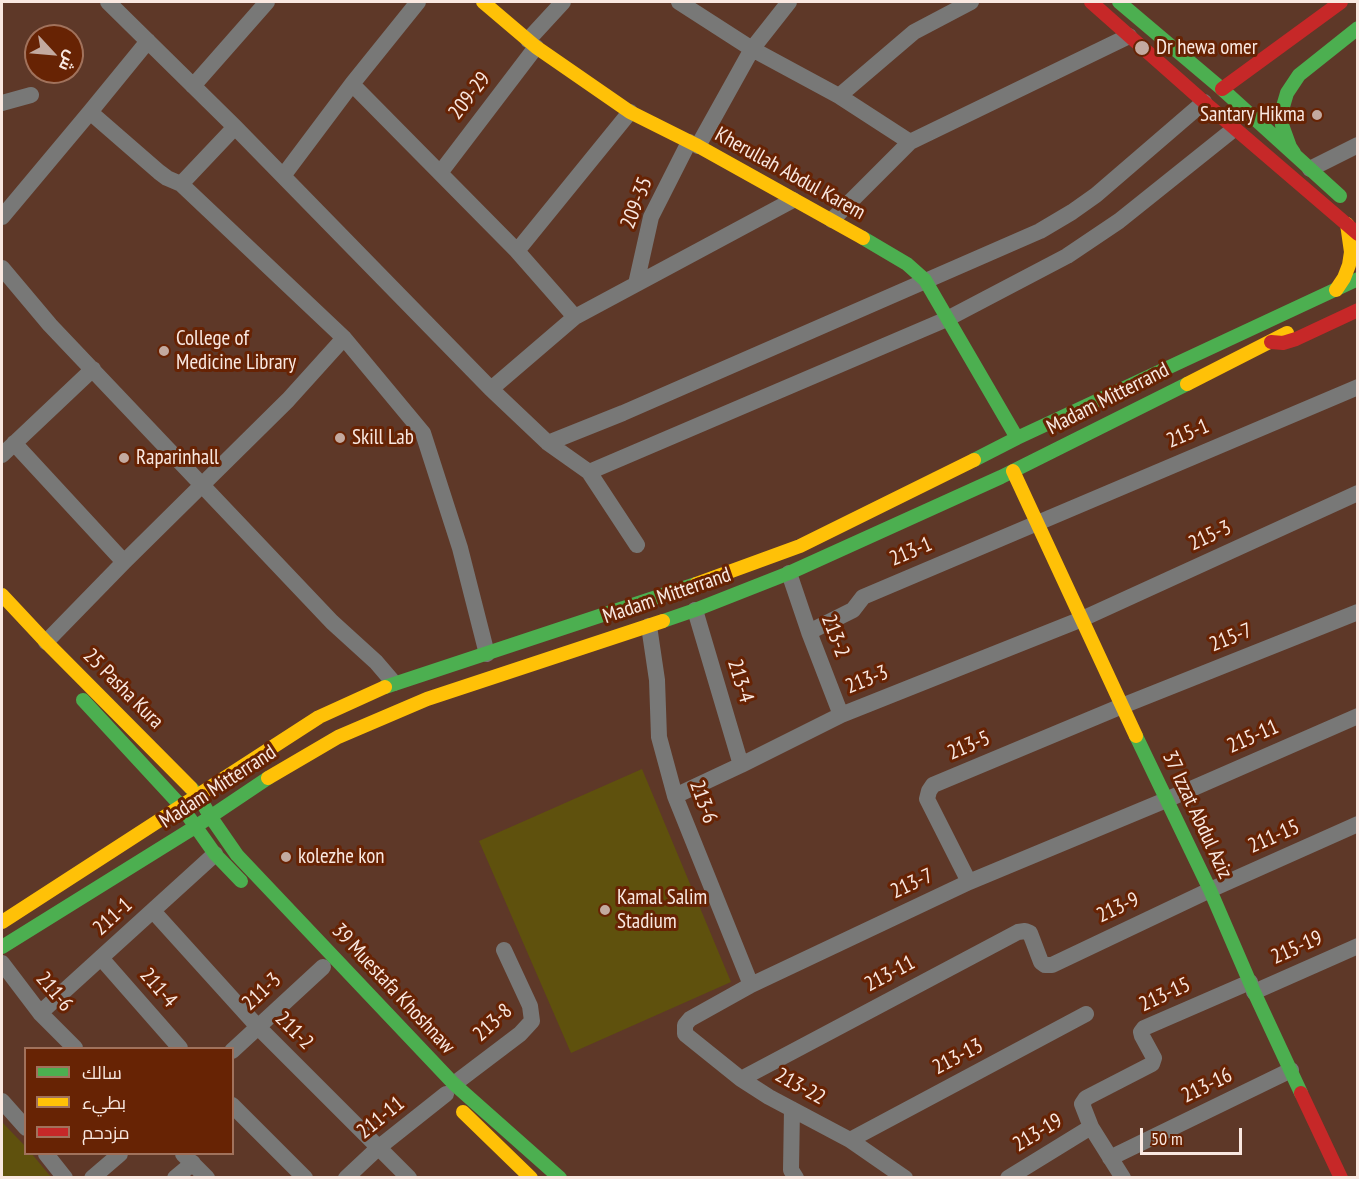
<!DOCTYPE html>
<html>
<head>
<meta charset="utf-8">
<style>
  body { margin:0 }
  #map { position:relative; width:1359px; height:1179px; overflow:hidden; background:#5e3828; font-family:"PT Sans Narrow",Cairo,sans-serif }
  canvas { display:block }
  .frame { position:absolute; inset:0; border:3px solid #f9e8e1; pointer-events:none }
  .legend { position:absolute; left:24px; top:1047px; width:210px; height:108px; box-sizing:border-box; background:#672304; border:2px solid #a1725c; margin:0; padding:8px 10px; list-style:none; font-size:18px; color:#f9e8e1 }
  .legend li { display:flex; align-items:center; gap:12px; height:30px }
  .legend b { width:30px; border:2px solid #a1725c }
  .north { position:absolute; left:24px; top:24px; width:60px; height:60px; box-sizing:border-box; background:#672304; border:2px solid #a1725c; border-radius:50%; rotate:116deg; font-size:16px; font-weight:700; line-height:24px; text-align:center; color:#f9e8e1 }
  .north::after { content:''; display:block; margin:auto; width:21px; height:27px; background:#c3aaa0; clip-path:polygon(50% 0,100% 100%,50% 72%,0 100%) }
  .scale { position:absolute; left:1140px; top:1128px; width:102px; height:27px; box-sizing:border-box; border:3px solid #f9e8e1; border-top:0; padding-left:8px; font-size:18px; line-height:21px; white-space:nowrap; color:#f9e8e1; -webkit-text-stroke:4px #672304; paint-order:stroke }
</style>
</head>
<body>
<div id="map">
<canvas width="1359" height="1179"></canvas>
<div class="frame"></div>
<ul class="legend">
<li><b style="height:8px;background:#4caf50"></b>سالك</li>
<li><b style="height:8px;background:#ffc107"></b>بطيء</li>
<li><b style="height:8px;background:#c62828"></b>مزدحم</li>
</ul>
<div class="north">ش</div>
<div class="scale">50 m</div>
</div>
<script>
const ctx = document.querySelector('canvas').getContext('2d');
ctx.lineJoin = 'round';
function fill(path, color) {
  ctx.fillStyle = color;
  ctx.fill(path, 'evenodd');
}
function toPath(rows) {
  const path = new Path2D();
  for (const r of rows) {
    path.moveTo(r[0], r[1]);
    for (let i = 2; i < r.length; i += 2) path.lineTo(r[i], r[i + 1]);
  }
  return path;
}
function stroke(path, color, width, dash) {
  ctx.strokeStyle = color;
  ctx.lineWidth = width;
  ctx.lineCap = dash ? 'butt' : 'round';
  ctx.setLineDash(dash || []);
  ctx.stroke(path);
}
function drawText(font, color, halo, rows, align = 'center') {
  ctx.font = font + ' "PT Sans Narrow",sans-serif';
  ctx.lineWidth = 6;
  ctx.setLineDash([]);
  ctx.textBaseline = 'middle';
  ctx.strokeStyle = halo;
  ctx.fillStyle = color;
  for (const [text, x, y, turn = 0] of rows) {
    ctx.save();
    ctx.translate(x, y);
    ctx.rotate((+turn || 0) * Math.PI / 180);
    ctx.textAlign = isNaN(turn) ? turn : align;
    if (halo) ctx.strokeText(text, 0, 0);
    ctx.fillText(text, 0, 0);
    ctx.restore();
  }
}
const green = toPath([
  [642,769,731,982,571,1053,479,841],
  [2,1122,25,1146,26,1154,32,1154,51,1177,2,1177]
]);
const street = toPath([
  [108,2,235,127,491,389,548,443,589,472,637,545],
  [679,2,752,49,839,96,910,142],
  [528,40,563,2],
  [352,84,517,251,575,317],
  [193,86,267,2],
  [839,96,914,32,971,2],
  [2,103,31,95],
  [90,112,159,172,167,178,181,184,344,338,423,433,460,548,487,654],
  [698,146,752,49,789,2],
  [1310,169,1358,145],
  [440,173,536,47],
  [283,176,352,84,418,2],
  [181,184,235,127],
  [2,217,90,112,148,41],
  [832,220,910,142,1129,36],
  [517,251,630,112],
  [2,268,50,325,332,622,376,662,394,683],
  [636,284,651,217,689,142],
  [491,389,575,317,793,200],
  [14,443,124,562],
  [548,443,623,413,1040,231,1072,212,1096,195,1204,102],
  [2,455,93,369],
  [589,472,947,319,1067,256,1119,221,1234,129],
  [789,573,809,632,841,715],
  [695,610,741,765],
  [649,626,657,680,659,737,675,796,751,985],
  [809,632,853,610,863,597,1358,387],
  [46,642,124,562,288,400,344,338],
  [675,796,741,765,841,715,1082,619,1358,493],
  [969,882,927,799,929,791,933,785,1122,706,1358,612],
  [153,911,258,1027,409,1178],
  [101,958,180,1048],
  [2,963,40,1013,75,1048],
  [1254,992,1358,946],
  [40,1013,215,854],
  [232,1051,323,967],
  [741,1079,1018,932,1025,931,1030,933,1041,962,1045,965,1052,965,1210,890,1358,824],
  [454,1084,520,1034,532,1021,530,1006,504,950],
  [2,1101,26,1128],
  [232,1105,305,1178],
  [792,1109,791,1170,796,1178],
  [850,1140,1086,1014],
  [46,1154,65,1178],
  [183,1154,207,1178],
  [1110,1158,1291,1070],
  [92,1178,120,1154],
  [175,1178,193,1163],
  [346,1178,378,1148,446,1094],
  [905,1178,850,1140,769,1097,741,1079,685,1034,685,1025,690,1019,751,985,969,882,1166,800,1358,716],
  [1008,1178,1091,1127],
  [1123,1178,1091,1127,1082,1104,1086,1098,1152,1064,1154,1058,1142,1036,1141,1032,1144,1028,1250,982]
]);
const fast = toPath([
  [1119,2,1222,89,1340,196],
  [1294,153,1290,147,1282,125,1282,110,1287,93,1299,75,1358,28],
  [863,238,907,264,925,280,1017,438],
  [974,460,1017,438,1358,279],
  [663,621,695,610,789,573,1001,477,1187,384],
  [385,687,696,584],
  [83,700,181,806,215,854,241,881],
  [1136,736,1210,890,1254,992,1301,1093],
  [191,788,198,795,210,816,237,855,454,1084,560,1178],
  [2,947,195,827,268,778]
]);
const slow = toPath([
  [483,2,536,47,630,112,698,146,863,238],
  [1336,290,1344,278,1349,265,1351,252,1347,224],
  [1187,384,1287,333],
  [1013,471,1136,736],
  [696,584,800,546,974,460],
  [2,595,46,642,191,788],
  [268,778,338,737,427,699,663,621],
  [2,922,319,717,385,687],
  [463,1112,531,1178]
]);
const jam = toPath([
  [1091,2,1204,102,1358,234],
  [1222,89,1341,2],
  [1271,342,1283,343,1296,339,1358,310],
  [1301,1093,1341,1178]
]);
const markers = [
  [1142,48,8,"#c3aaa0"],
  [1317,115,6,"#c3aaa0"],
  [164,351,6,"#c3aaa0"],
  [340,438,6,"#c3aaa0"],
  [124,458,6,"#c3aaa0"],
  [286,857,6,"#c3aaa0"],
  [605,910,6,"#c3aaa0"]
];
const poiNames = [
  ["Dr hewa omer",1156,48],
  ["Santary Hikma",1305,115,"right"],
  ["College of",176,339],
  ["Medicine Library",176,363],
  ["Skill Lab",352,438],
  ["Raparinhall",136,458],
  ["kolezhe kon",298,857],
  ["Kamal Salim",617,898],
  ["Stadium",617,922]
];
const streetNames = [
  ["209-29",470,96,-52],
  ["Kherullah Abdul Karem",790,174,29],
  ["209-35",637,203,-69],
  ["Madam Mitterrand",1108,399,-27],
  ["215-1",1188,434,-23],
  ["215-3",1210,536,-25],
  ["213-1",911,552,-23],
  ["Madam Mitterrand",667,596,-19],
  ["213-2",835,636,69],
  ["215-7",1231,638,-22],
  ["213-3",867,680,-22],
  ["213-4",740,681,73],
  ["25 Pasha Kura",123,689,45],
  ["215-11",1253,737,-24],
  ["213-5",969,746,-23],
  ["Madam Mitterrand",218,787,-33],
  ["213-6",703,802,70],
  ["37 Izzat Abdul Aziz",1197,815,65],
  ["211-15",1274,837,-24],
  ["213-7",912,884,-25],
  ["213-9",1118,908,-25],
  ["211-1",113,917,-42],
  ["215-19",1297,948,-24],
  ["213-11",890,974,-28],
  ["211-4",158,988,49],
  ["39 Muestafa Khoshnaw",393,989,47],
  ["211-6",54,992,50],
  ["211-3",262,992,-43],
  ["213-15",1165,995,-25],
  ["213-8",493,1023,-42],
  ["211-2",294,1031,45],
  ["213-13",958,1057,-28],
  ["213-16",1207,1086,-26],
  ["213-22",800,1087,29],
  ["211-11",381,1118,-39],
  ["213-19",1038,1133,-31]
];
fill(green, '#5f510d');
stroke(street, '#787877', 16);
stroke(fast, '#4caf50', 14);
stroke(slow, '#ffc107', 14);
stroke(jam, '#c62828', 14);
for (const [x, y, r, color] of markers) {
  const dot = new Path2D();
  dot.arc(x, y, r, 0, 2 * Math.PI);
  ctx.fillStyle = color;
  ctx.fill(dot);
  stroke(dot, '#672304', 2);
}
drawText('21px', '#f9e8e1', '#672304', poiNames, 'left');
drawText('21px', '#f9e8e1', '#672304', streetNames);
</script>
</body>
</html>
